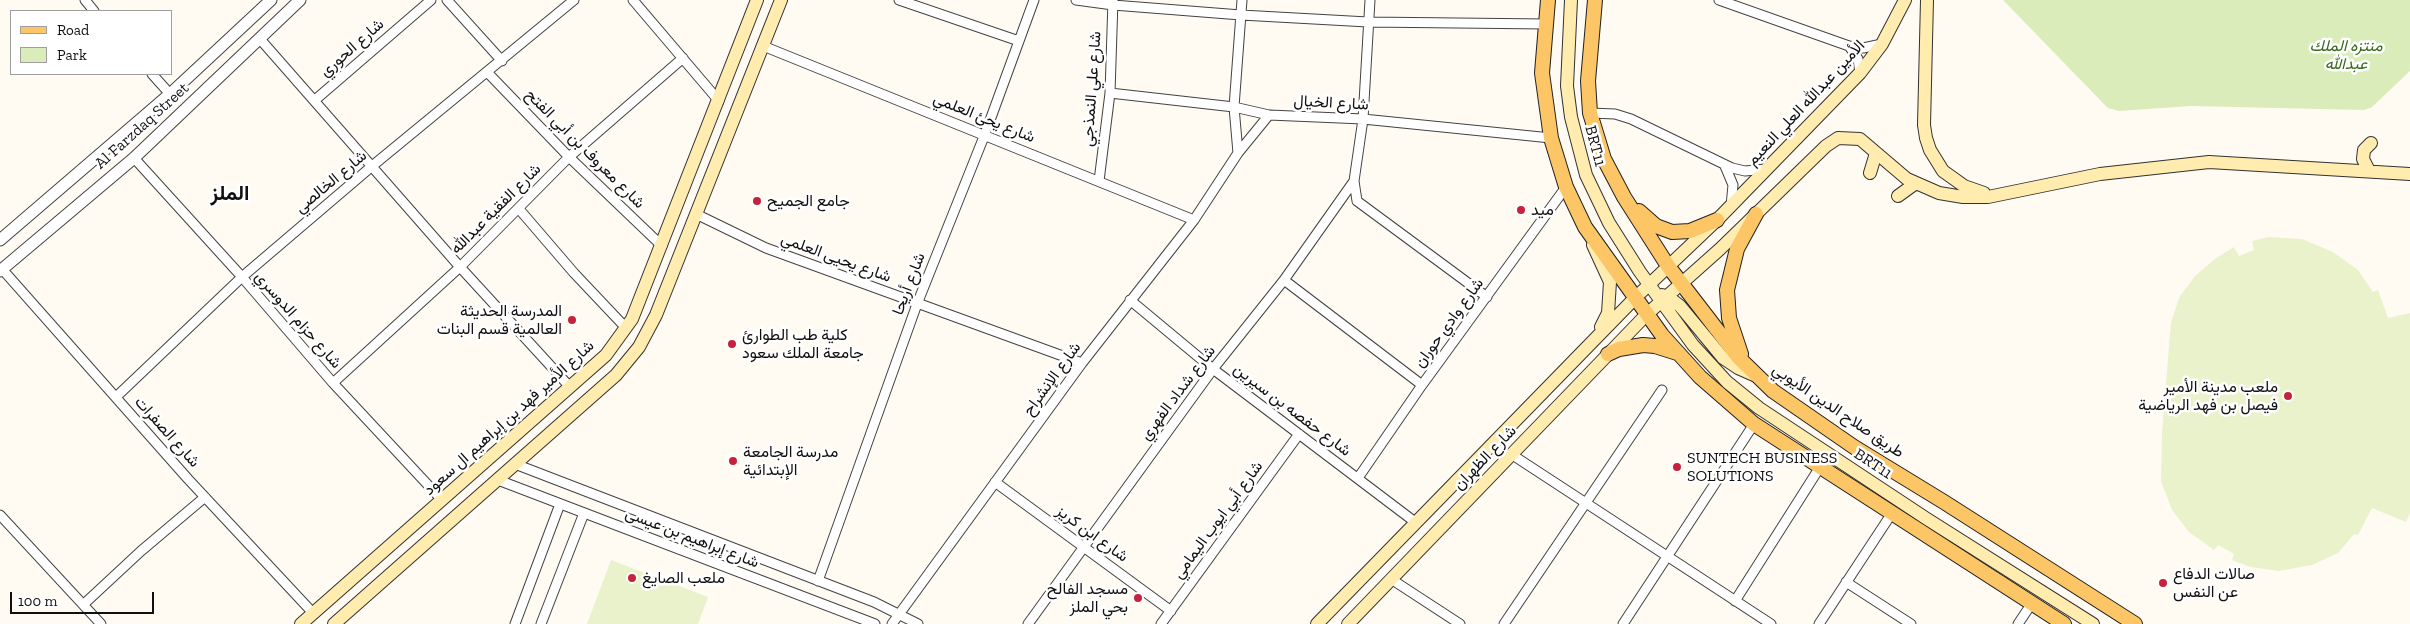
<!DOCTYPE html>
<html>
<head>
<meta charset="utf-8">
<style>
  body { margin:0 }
  #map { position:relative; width:2410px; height:624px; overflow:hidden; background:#fffbf3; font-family:"Zilla Slab",serif }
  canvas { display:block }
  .legend { position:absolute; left:10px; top:10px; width:162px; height:65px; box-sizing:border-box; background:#fff; border:1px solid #9f9f9f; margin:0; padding:6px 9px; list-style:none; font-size:15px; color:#101010 }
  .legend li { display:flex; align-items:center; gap:10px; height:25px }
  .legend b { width:25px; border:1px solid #9f9f9f }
  .scale { position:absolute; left:10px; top:592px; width:144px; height:22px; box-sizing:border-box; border:2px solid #101010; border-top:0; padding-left:6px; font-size:15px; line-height:18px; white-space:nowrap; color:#101010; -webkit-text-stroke:4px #fff; paint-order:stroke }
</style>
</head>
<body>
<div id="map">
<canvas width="2410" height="624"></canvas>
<ul class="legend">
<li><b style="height:6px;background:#fcc565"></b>Road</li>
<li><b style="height:14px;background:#daecba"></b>Park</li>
</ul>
<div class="scale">100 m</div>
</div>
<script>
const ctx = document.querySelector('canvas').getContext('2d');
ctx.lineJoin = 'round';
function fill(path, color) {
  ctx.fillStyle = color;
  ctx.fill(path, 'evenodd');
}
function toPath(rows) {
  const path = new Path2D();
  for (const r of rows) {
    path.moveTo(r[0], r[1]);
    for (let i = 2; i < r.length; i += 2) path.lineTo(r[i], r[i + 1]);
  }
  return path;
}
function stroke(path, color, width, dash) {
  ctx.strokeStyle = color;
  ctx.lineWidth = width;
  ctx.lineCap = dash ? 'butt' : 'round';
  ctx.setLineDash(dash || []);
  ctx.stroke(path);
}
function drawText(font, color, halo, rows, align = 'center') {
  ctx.font = font + ' "Zilla Slab",Vazirmatn,serif';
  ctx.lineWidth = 5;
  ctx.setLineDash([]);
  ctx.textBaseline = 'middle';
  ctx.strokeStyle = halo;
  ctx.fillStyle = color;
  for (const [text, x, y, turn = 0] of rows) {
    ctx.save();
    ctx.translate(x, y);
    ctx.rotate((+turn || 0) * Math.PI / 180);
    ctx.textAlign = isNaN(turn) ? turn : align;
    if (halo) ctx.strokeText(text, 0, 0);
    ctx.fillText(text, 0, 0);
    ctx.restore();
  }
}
const green = toPath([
  [2003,0,2410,0,2410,71,2372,107,2364,110,2191,106,2119,111,2108,108,2102,102]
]);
const pitch = toPath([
  [2268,237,2302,239,2333,252,2358,270,2373,292,2378,290,2388,318,2410,313,2410,513,2406,522,2372,508,2358,535,2354,534,2338,553,2312,565,2279,571,2250,567,2232,560,2234,554,2218,545,2214,550,2189,532,2172,510,2161,481,2162,432,2171,322,2180,296,2195,276,2216,258,2234,247,2239,256,2254,250,2252,241],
  [611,560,708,597,698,624,587,624]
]);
const minor = toPath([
  [85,0,94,11],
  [447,0,502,61],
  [633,0,719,101],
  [899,0,1019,41],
  [1076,0,1113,5,1241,15,1368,22,1546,24],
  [1370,0,1363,119,1354,181,1357,201,1487,297],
  [1719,0,1849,46,1863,48,1882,44],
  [260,39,460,267,570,387],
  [763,46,1194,220],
  [1849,46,1858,59,1860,73],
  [487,72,569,157,662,246],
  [152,74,170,94],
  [1110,93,1234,107,1269,115,1363,119,1551,138],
  [315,100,431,0],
  [1590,113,1615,114,1631,119,1732,168,1745,171,1766,169],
  [1238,153,1234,107,1242,0],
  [134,158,242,277,333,383,442,500],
  [1725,166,1733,185,1731,206],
  [1099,181,1110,93,1113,0],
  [519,209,574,273,626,328],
  [696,214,766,248,1082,363],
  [2,269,188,479,313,613],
  [1284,280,1422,385],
  [1130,300,1213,369,1415,522],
  [333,383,460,267,569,157,683,58],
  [116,397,242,277,371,167,574,0],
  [1511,454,1771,624],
  [515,464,874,602,918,624],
  [1358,478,1422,385,1566,187],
  [498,480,875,624],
  [995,482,1171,611],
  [0,515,101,624],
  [1391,579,1460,624],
  [818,581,917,304,985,134,1034,0],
  [1846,582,1911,624],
  [1735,601,1820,467],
  [84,604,141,551,205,497],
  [515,624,560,504],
  [541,624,584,513],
  [892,624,1082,363,1194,220,1238,153,1269,115],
  [1028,624,1213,369,1284,280,1354,181],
  [1161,624,1299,434],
  [1504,624,1662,390],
  [1623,624,1754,424],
  [1819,624,1892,513],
  [2018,624,2032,603]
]);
const tertiary = toPath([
  [0,240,170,94,271,0],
  [0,271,134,158,300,0]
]);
const secondary = toPath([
  [1571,0,1567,86,1571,117,1586,175,1609,223,1640,272,1693,345,1727,382,1759,408,1927,519,2093,624],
  [1927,0,1924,125,1926,138,1930,150,1943,171,1964,186,1984,193],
  [2369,171,2363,159,2364,150,2371,143],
  [1870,173,1876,153],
  [1898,196,1916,183],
  [1593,245,1610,282,1608,313,1601,327],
  [1662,295,1671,299,1680,306,1723,358,1738,368,1754,375],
  [301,624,606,355,632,319,757,0],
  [334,624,616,375,639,347,656,315,781,0],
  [1317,624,1635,298,1717,220,1860,73,1882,44,1905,0],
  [1348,624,1646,315,1720,249,1826,146,1838,138,1860,139,1907,179,1939,193,1963,197,1988,197,2100,174,2209,162,2410,174]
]);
const primary = toPath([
  [1548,0,1542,73,1551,138,1566,187,1585,227,1662,335,1700,377,1754,424,2064,624],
  [1595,0,1588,81,1590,113,1604,159,1624,197,1668,266,1738,357,1773,391,1854,447,1944,502,2135,624],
  [1639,211,1656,226,1672,232,1690,231,1717,220],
  [1608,354,1619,349,1643,345,1655,346,1677,353],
  [1741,354,1729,318,1727,290,1737,249,1756,214]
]);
const markers = [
  [757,201,5,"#c6223e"],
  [1521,210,5,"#c6223e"],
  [572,320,5,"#c6223e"],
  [732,344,5,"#c6223e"],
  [2288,396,5,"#c6223e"],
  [733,461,5,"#c6223e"],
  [1677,467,5,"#c6223e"],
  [632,578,5,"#c6223e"],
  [2163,583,5,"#c6223e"],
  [1138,598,5,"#c6223e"]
];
const parkNames = [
  ["منتزه الملك",2346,46],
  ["عبدالله",2346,64]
];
const streetNames = [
  ["شارع الحوري",352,48,-41],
  ["شارع علي النمذجي",1092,89,-86],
  ["شارع الخيال",1331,103,3],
  ["الأمين عبدالله العلي النعيم",1806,103,-47],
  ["شارع يحئ العلمي",984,118,22],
  ["Al Farzdaq Street",142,126,-42],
  ["BRT11",1595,146,75],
  ["شارع معروف بن أبي الفتح",585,149,45],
  ["شارع الخالصي",331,182,-40],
  ["شارع الفقية عبدالله",496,209,-45],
  ["شارع يحيى العلمي",836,258,20],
  ["شارع أريحا",909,284,-69],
  ["شارع حزام الدوسري",298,320,49],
  ["شارع وادي حوران",1449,323,-54],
  ["شارع الإنشراح",1052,379,-54],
  ["شارع شداد الفهري",1178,393,-53],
  ["شارع حفصه بن سيرين",1292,410,37],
  ["طريق صلاح الدين الأيوبي",1838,411,34],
  ["شارع الأمير فهد بن إبراهيم ال سعود",509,418,-42],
  ["شارع الصفرات",167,432,48],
  ["شارع الظهران",1485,458,-46],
  ["BRT11",1873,464,33],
  ["شارع أبي ايوب اليمامي",1218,520,-54],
  ["شارع ابن كريز",1092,534,36],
  ["شارع إبراهيم بن عيسى",692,538,21]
];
const poiNames = [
  ["جامع الجميح",767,201],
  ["ميد",1531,210],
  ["المدرسة الحديثة",562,311,"right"],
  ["العالمية قسم البنات",562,329,"right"],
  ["كلية طب الطوارئ",742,335],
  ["جامعة الملك سعود",742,353],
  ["ملعب مدينة الأمير",2278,387,"right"],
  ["فيصل بن فهد الرياضية",2278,405,"right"],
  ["مدرسة الجامعة",743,452],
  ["الإبتدائية",743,470],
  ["SUNTECH BUSINESS",1687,458],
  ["SOLUTIONS",1687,476],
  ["صالات الدفاع",2173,574],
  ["عن النفس",2173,592],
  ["ملعب الصايغ",642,578],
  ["مسجد الفالح",1128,589,"right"],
  ["بحي الملز",1128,607,"right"]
];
const districtNames = [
  ["الملز",230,194]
];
fill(green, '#daecba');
fill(pitch, '#eaf2cc');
stroke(minor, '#434343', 11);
stroke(tertiary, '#434343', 13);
stroke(secondary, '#323232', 14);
stroke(primary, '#212121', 16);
stroke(minor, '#fff', 9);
stroke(tertiary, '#fff', 11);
stroke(secondary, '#ffecae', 12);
stroke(primary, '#fcc565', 14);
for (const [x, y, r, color] of markers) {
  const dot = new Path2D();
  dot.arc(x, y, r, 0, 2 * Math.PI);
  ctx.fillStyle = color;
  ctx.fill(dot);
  stroke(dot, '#fff', 2);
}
drawText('italic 16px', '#366b1d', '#fff', parkNames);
drawText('16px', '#101010', '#fff', streetNames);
drawText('16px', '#101010', '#fff', poiNames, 'left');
drawText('bold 21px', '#101010', '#fff', districtNames);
</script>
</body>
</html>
